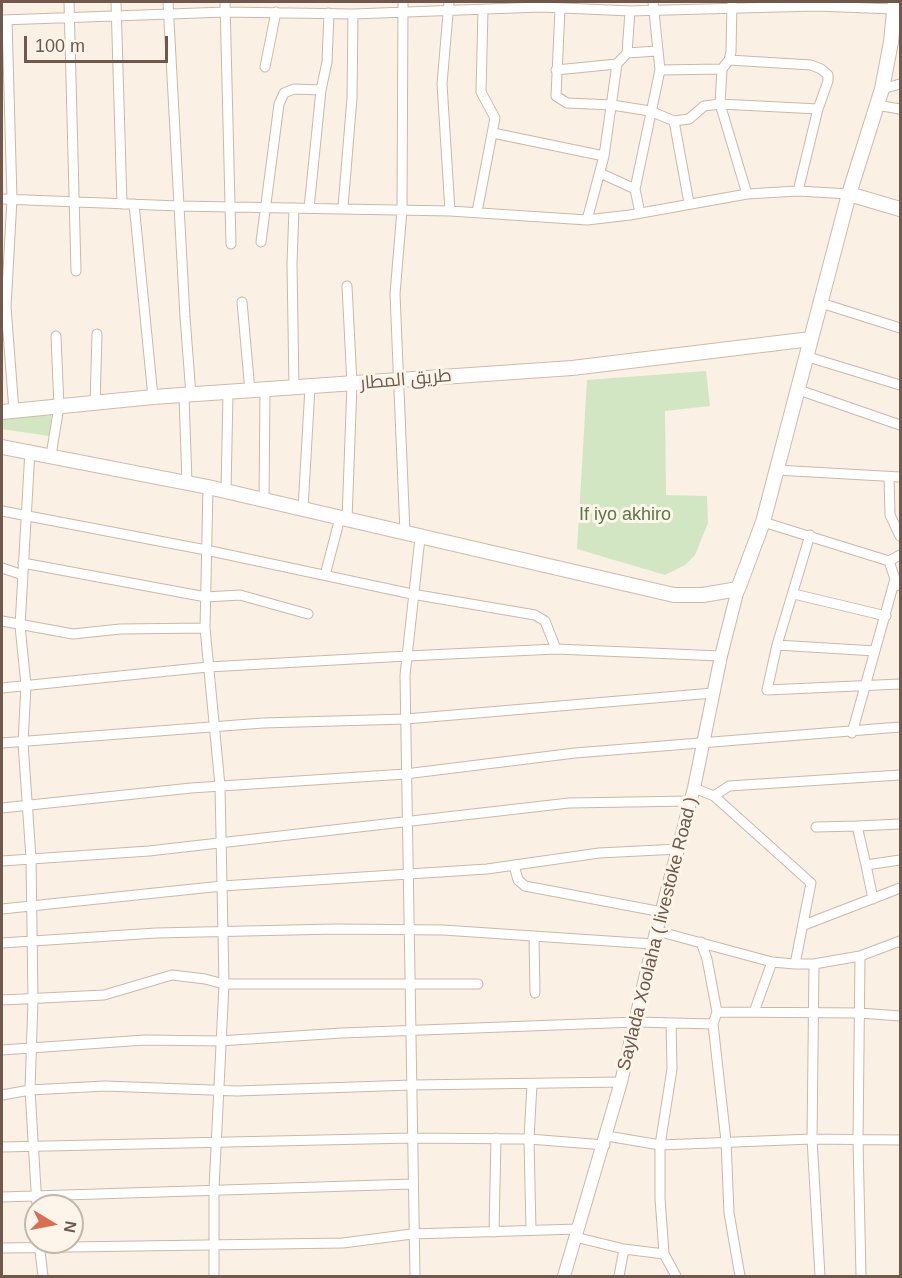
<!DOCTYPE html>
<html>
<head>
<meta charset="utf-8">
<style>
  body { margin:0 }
  #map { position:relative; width:902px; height:1278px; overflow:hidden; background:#faf1e4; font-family:Helvetica,sans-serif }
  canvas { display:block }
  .frame { position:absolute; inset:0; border:3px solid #70584c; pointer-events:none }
  .north { position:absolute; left:24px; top:1194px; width:60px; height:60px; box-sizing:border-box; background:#fdf5e9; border:2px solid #c5b6aa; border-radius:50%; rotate:100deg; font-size:16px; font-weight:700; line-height:24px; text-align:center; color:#70584c }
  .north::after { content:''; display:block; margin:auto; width:21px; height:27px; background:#da6d52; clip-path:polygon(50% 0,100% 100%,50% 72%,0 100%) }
  .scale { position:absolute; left:24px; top:36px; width:144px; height:27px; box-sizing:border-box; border:3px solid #70584c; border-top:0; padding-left:8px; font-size:18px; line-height:21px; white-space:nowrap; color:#70584c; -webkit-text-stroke:4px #fdf5e9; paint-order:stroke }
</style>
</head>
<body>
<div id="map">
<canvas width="902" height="1278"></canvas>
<div class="frame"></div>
<div class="north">N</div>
<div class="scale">100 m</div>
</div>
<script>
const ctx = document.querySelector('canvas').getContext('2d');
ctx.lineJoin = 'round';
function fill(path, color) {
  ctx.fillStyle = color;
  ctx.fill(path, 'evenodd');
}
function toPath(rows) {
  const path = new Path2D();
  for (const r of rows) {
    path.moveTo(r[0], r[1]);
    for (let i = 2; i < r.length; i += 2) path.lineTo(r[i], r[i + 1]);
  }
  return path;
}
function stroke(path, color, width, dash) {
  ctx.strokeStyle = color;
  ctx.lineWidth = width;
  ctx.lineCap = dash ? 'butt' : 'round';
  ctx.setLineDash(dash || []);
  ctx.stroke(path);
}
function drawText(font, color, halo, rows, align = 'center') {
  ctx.font = font + ' Helvetica,Cairo,sans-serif';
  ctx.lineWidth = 6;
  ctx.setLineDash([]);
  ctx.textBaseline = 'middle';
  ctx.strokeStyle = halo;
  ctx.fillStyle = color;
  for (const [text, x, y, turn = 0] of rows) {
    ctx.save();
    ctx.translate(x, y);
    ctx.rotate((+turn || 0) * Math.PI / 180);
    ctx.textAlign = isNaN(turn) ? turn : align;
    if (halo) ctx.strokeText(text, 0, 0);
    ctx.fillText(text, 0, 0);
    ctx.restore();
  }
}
const green = toPath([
  [706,371,710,406,665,411,666,495,707,496,708,523,695,555,685,565,665,575,577,549,587,380],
  [52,413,49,436,2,429,2,416]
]);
const minor = toPath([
  [69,2,76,271],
  [116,2,122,204],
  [168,2,185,317,191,395],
  [225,2,231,244],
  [403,2,402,210,395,294,405,533],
  [449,2,442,84,450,211],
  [732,2,731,52,729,60,722,69,720,104,747,194],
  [560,9,556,96,567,103,612,105,650,111,674,121,689,203],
  [2,20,226,12,353,14,541,7,630,11,816,6,893,9],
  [7,20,12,199,6,307,14,411],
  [627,53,657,51],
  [729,60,811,65,821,69,828,75,828,81,818,109],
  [265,67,276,12],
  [556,70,617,64],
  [660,70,722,69],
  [882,89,900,84],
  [876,105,900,109],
  [674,121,689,119,704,106,720,104,818,109,798,191],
  [493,133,604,156],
  [600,173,635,189],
  [2,199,179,206,450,211,587,220,630,215,747,194,798,191,849,194],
  [134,204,153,397],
  [343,207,352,98,353,14],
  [294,208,292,264,294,388],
  [309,208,321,90,327,62,329,13],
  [477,212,495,118,481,92,483,10],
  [640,213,635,189,660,70,653,2],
  [587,220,604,156,617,64,627,53,630,11],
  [261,242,279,104,284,93,294,89,321,90],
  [347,286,352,384,347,520],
  [242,302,250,391],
  [821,303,900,328],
  [805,356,900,385],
  [796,389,900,425],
  [184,396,187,483],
  [95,405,97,334],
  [30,450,20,626,26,685,23,743,31,858,33,999,30,1090,37,1206],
  [51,455,59,407,56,336],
  [776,470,900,477],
  [889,477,890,515,900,536],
  [208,487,205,628,220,786,224,984,214,1189,214,1276],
  [226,491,228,394],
  [264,500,265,391],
  [303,509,310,387],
  [2,511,206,550,412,594,535,615,545,621,556,649],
  [763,522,889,561,900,555],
  [810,535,777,645,767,690,900,684],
  [889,561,895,579,900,586],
  [23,563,206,597,240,595,308,614],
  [2,568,23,575],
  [325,575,340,518],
  [794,594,886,616],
  [2,621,73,634,120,629,205,628],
  [777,645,875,651],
  [2,688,208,667,407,656,556,649,721,656],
  [852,733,895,579],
  [2,743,263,723,406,719,713,693],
  [694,788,714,796,811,883,795,964],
  [714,796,729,786,900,775],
  [2,808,191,788,405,774,575,753,900,727],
  [857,826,900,824],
  [816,827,857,826,866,865,900,860],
  [2,861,149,851,569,803,691,801],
  [514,865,518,880,525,886,662,912],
  [866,865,873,899],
  [2,909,222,886,487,869,599,853,679,849],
  [804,925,900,888],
  [657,931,772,962,795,964,814,964,860,956,900,941],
  [534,936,535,993],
  [701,942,707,959,717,1012,713,1024,726,1141,729,1213,740,1276],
  [2,943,156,933,336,929,443,930,653,944],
  [860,956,858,1141,861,1276],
  [814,964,812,1139,820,1276],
  [2,1000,104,995,172,975,205,979,224,984,478,984],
  [717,1012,860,1013,900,1016],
  [754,1012,772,962],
  [671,1023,672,1069,660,1145,660,1198,664,1254,676,1276],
  [2,1050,145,1040,219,1041,342,1033,636,1022,713,1024],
  [2,1095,30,1090,105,1086,237,1091,412,1085,621,1082],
  [607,1136,660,1145,812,1139,900,1140],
  [2,1147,412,1138,529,1139,605,1145],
  [2,1197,413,1184],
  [531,1230,529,1139,532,1084],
  [494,1232,496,1138],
  [575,1237,624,1249,664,1254],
  [39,1243,43,1276],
  [2,1248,343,1243,412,1234,578,1229],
  [415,1276,405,675,420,538],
  [619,1276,624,1249]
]);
const tertiary = toPath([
  [564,1276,621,1082,653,944,694,788,721,656,738,589]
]);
const secondary = toPath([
  [849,194,900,209],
  [2,412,153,397,572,368,811,339],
  [2,447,208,487,674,595,703,595,738,589,763,522,849,194,882,89,891,42,895,2]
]);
const streetNames = [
  ["طريق المطار",406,380,-5],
  ["Saylada Xoolaha ( livestoke Road )",658,934,-76]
];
const parkNames = [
  ["If iyo akhiro",625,515]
];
fill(green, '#d2e6c4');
stroke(minor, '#cab8ab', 11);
stroke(tertiary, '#cab8ab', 14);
stroke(secondary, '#cfbaac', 16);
stroke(minor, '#fff', 9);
stroke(tertiary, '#fff', 12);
stroke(secondary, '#fff', 14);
drawText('18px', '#70584c', '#fdf5e9', streetNames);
drawText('18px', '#587a48', '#fdf5e9', parkNames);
</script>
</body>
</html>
